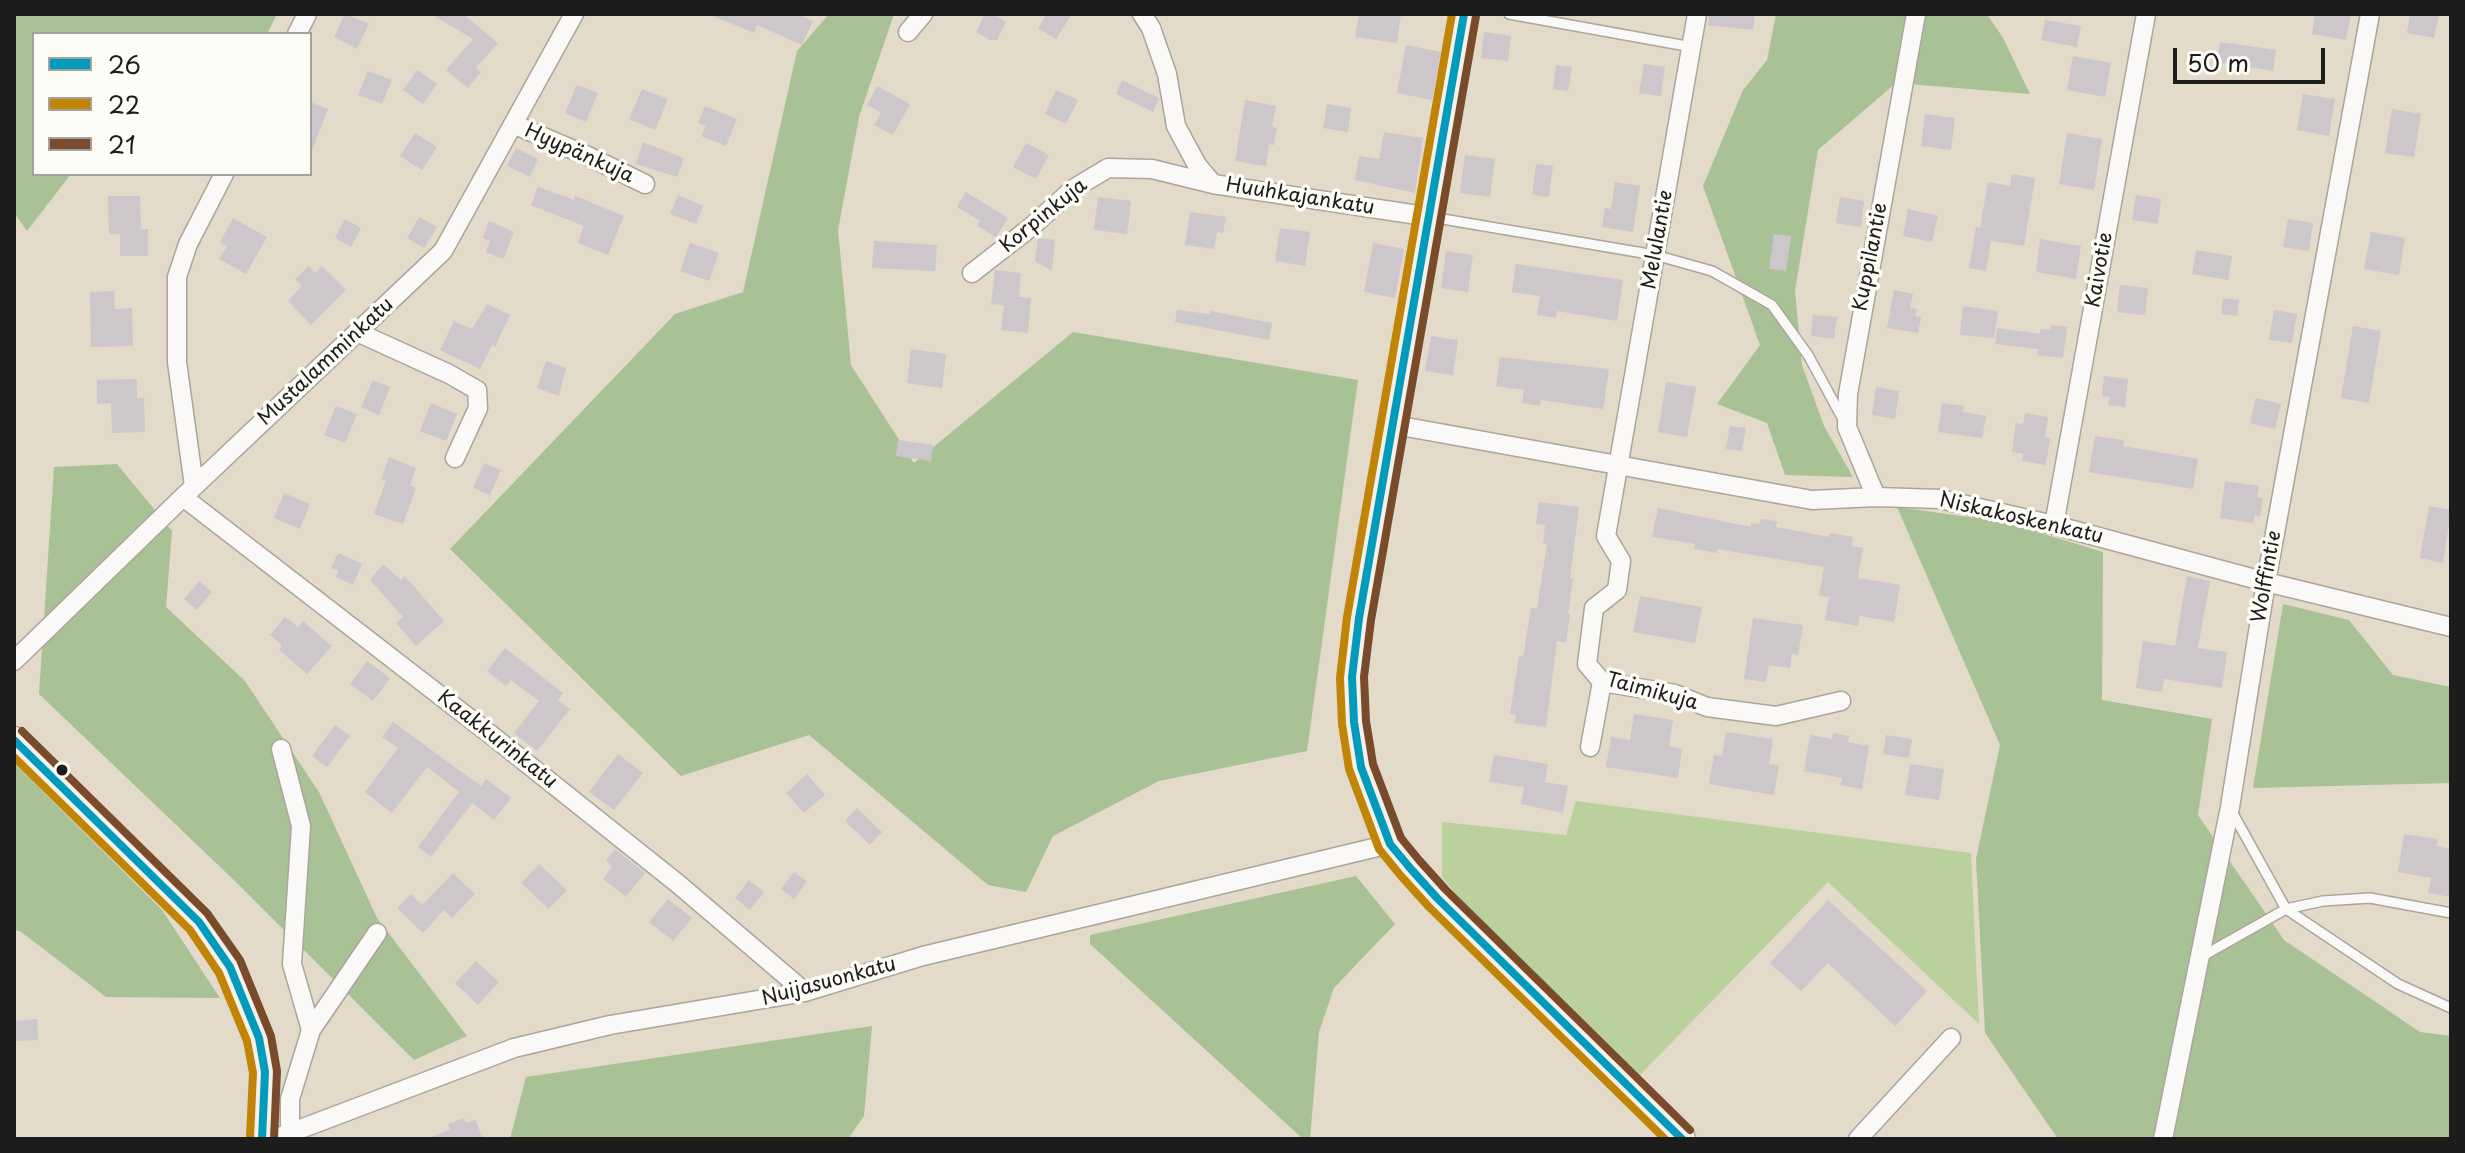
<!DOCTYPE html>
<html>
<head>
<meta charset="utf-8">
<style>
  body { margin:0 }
  #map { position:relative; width:2465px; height:1153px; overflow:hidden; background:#e3dac9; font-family:"Playpen Sans",sans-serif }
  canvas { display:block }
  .frame { position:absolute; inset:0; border:16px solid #1c1c1c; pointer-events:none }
  .legend { position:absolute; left:32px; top:32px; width:280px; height:144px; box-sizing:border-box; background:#fdfcf7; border:2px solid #a3a29f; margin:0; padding:10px 14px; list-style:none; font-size:24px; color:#1c1c1c }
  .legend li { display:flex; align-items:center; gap:16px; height:40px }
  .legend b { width:40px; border:2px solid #a3a29f }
  .scale { position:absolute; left:2173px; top:48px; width:152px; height:36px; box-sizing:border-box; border:4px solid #1c1c1c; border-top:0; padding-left:10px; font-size:24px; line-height:28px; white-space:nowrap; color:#1c1c1c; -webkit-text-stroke:6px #fdfcf7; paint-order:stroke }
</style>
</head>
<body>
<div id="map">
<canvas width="2465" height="1153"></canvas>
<div class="frame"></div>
<ul class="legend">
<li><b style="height:10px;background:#039bbc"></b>26</li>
<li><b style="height:10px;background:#c08407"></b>22</li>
<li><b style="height:10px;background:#7a4b2a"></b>21</li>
</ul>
<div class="scale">50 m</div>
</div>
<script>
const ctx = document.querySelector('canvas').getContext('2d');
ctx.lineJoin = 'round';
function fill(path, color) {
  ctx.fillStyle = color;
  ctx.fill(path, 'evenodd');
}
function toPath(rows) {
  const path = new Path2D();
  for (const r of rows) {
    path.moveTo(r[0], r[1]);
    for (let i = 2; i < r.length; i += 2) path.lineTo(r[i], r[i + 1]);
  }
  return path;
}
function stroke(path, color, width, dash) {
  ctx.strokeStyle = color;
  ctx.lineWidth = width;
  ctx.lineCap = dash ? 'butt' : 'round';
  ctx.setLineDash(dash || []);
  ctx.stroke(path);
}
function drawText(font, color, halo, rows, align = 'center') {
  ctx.font = font + ' "Playpen Sans",sans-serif';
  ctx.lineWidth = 7;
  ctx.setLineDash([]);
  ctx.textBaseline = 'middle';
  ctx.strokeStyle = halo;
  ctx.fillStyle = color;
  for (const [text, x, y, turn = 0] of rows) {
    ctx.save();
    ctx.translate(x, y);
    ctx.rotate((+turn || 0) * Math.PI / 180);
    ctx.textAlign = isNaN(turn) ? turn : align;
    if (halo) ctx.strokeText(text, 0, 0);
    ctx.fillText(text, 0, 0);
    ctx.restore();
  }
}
const green = toPath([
  [1576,801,1971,853,1979,1024,1828,882,1639,1076,1460,899,1442,877,1442,822,1566,835]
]);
const forest = toPath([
  [14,14,277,14,267,34,34,34,34,174,71,174,27,231,14,213],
  [829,14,894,14,859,117,838,230,851,365,914,463,1073,332,1358,380,1307,751,1159,781,1053,836,1026,892,988,885,809,735,681,776,450,549,675,314,743,292,797,51],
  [1776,14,1987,14,2003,38,2030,94,1896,83,1818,150,1795,291,1802,365,1824,426,1853,477,1785,475,1767,423,1717,404,1760,345,1703,186,1743,90,1767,60],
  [117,464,172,531,166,607,245,681,319,792,377,918,467,1036,414,1060,238,884,39,694,54,467],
  [1897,507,2004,522,2103,552,2102,700,2212,719,2198,815,2284,940,2420,1032,2451,1036,2451,1139,2058,1139,1985,1033,1976,859,2000,745],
  [2283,604,2349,620,2393,675,2451,687,2451,783,2253,788],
  [14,763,162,910,220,998,106,997,20,931,14,930],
  [1356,876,1395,924,1334,988,1319,1032,1310,1139,1303,1139,1090,944,1090,935],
  [872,1026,864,1116,848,1139,510,1139,526,1077]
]);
const building = toPath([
  [345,14,369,24,357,49,334,37],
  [431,14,463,14,498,43,476,68,481,72,468,88,446,70,473,39],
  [708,14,798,14,813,21,802,45,757,25,754,33],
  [985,14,992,14,1006,22,997,40,990,40,976,32],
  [1047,14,1072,14,1056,39,1038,28],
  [1359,14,1401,14,1397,43,1355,37],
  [1709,14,1755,14,1753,30,1708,25],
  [2315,14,2351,14,2346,40,2312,34],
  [2410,14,2439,14,2434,38,2407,33],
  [2045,20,2081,26,2077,47,2041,40],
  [1484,32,1511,36,1508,61,1481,58],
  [2220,42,2276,50,2273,71,2217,62],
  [1406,45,1441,52,1432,100,1397,93],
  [2073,56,2111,63,2105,97,2067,90],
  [1644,64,1665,67,1661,96,1639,93],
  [1556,65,1572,67,1568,91,1553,89],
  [417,70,437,84,423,104,403,90],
  [368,71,392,80,382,104,358,95],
  [1122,80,1159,98,1153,112,1116,94],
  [577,85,598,93,586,122,565,113],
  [877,86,910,104,893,135,874,125,881,113,867,105],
  [642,89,668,99,655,130,629,119],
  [1056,90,1078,100,1066,124,1045,114],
  [2303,94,2335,99,2329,136,2297,130],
  [1245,100,1276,106,1272,127,1277,128,1274,145,1269,144,1266,166,1235,161],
  [310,102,328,109,311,153,310,153],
  [1327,104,1351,108,1348,132,1323,128],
  [705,106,737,119,726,146,701,136,706,126,698,123],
  [2392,109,2421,114,2414,157,2385,153],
  [1925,114,1955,118,1951,150,1921,146],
  [1384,132,1423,138,1415,193,1355,180,1359,156,1379,159],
  [415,133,437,147,422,170,400,156],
  [2067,133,2102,139,2094,190,2059,184],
  [643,142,684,158,677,177,636,164],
  [1026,143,1049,155,1036,179,1013,167],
  [516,148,538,159,530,177,507,166],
  [1465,155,1495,159,1490,197,1460,193],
  [1536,164,1553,166,1549,197,1532,195],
  [2012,174,2035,178,2024,246,1991,241,1986,271,1969,268,1976,227,1980,228,1988,182,2010,186],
  [1615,182,1640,186,1633,232,1602,227,1605,208,1611,209],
  [538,187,574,200,575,196,624,216,608,255,578,243,584,226,531,205],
  [966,192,1008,218,996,237,977,226,980,221,957,207],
  [678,195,703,206,696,224,670,214],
  [2136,195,2161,199,2158,224,2132,220],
  [108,196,140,196,141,229,148,229,148,256,120,256,120,234,109,234],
  [1098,197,1131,201,1127,234,1094,230],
  [1840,197,1864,201,1861,227,1836,223],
  [1908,209,1938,216,1932,242,1903,236],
  [1190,212,1226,217,1223,233,1217,232,1214,249,1185,245],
  [419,217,437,227,424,248,407,238],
  [233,218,267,237,246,274,219,259,227,246,220,242],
  [345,219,361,228,351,247,335,238],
  [2288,219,2313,223,2309,251,2283,247],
  [489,221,514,232,503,259,486,252,490,241,483,238],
  [1280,228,1310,232,1305,266,1275,261],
  [2371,232,2405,238,2399,275,2364,269],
  [1774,234,1791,236,1786,271,1769,269],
  [1038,238,1055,240,1052,271,1035,261],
  [2040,239,2081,246,2076,279,2036,272],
  [874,241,937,245,935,271,872,268],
  [690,243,719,253,709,281,680,271],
  [1373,243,1404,249,1395,298,1364,292],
  [2196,250,2232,256,2228,280,2192,274],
  [1446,251,1473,255,1468,292,1441,288],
  [1516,264,1623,280,1617,321,1557,311,1556,318,1537,315,1540,296,1512,292],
  [309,266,315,273,322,266,346,290,311,325,288,301,302,286,295,279],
  [995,270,1021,273,1019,297,1031,298,1028,333,1001,330,1004,305,991,304],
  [2120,285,2148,288,2145,315,2117,312],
  [1894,290,1913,294,1910,308,1917,309,1915,316,1921,317,1918,333,1887,328],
  [114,291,115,309,132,308,133,346,91,347,90,292],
  [2223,298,2239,300,2237,316,2221,314],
  [487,304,510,315,495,347,492,345,480,369,440,350,454,321,472,329],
  [1963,306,1998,311,1994,338,1960,335],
  [1177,310,1210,314,1210,311,1272,323,1269,340,1175,322],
  [2274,310,2297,314,2292,343,2269,340],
  [1813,315,1837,317,1834,339,1811,336],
  [2051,325,2067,327,2063,358,2037,355,2038,349,1995,344,1997,328,2040,334,2040,329,2051,330],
  [2353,326,2381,331,2369,403,2341,398],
  [1431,336,1458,340,1453,375,1425,371],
  [911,349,946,354,942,388,907,383],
  [1500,357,1609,369,1603,409,1541,400,1540,406,1522,403,1524,390,1496,386],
  [546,361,566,368,559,396,537,388],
  [2104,376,2128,379,2125,407,2108,405,2109,397,2102,396],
  [137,379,137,398,144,398,145,432,112,433,111,403,97,404,97,380],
  [373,380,390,387,379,415,361,407],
  [1666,382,1696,387,1687,437,1658,432],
  [1876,387,1899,391,1895,419,1872,415],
  [2256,398,2281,404,2275,429,2250,423],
  [431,403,457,414,446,441,420,431],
  [1942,403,1964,406,1963,412,1986,416,1982,438,1938,432],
  [336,406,357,414,345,443,324,435],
  [2025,413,2048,417,2045,437,2050,438,2046,465,2022,461,2023,454,2012,452,2016,423,2023,424],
  [1730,426,1746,428,1742,451,1726,449],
  [2095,436,2124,440,2123,446,2198,459,2193,489,2089,472],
  [898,440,933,445,931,461,896,456],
  [389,457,416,468,410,485,416,488,403,524,374,514,386,481,381,480],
  [484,463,501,470,490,495,473,488],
  [2225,481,2259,486,2257,497,2263,498,2260,516,2255,515,2253,523,2220,518],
  [284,493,310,504,300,529,274,518],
  [1539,502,1579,507,1570,578,1573,578,1568,614,1570,614,1566,642,1557,641,1546,727,1515,723,1516,715,1510,714,1519,656,1523,657,1531,608,1537,609,1547,544,1543,544,1545,525,1536,524],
  [2429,506,2451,510,2443,563,2420,558],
  [1658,508,1751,527,1751,523,1760,524,1761,519,1777,521,1776,527,1829,537,1830,533,1853,537,1852,546,1863,548,1858,578,1900,585,1894,622,1860,616,1858,626,1825,620,1829,597,1819,596,1824,567,1717,549,1717,553,1694,549,1695,544,1652,537],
  [338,553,362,564,353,585,336,577,338,571,331,568],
  [383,564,401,580,405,576,444,621,416,646,396,623,403,617,370,580],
  [2187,576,2210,581,2198,648,2227,652,2222,688,2164,679,2162,692,2136,688,2143,641,2175,646],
  [199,581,212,592,197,610,184,599],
  [1640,596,1702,607,1695,643,1633,632],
  [285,617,298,627,303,621,332,646,307,674,279,650,282,645,270,635],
  [1753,618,1803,625,1798,655,1792,654,1790,668,1769,665,1766,682,1744,679],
  [505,648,563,693,558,700,570,709,537,751,514,733,539,701,511,680,506,686,487,671],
  [367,661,390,678,373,701,350,684],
  [1634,714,1673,720,1669,746,1682,749,1678,778,1606,767,1611,737,1630,740],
  [393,722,481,786,486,779,511,798,494,820,472,803,431,857,418,847,459,792,427,767,392,813,365,792,398,748,382,737],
  [335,725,350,736,327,767,312,756],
  [1726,732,1773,739,1769,764,1779,765,1774,795,1709,784,1714,755,1722,756],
  [1833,733,1849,736,1848,742,1869,746,1862,789,1840,785,1842,778,1804,771,1810,735,1832,739],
  [1886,735,1912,739,1909,758,1883,754],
  [618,754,643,773,614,810,589,792],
  [1494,755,1548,764,1545,782,1568,786,1563,813,1521,804,1524,787,1489,782],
  [1910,764,1944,769,1939,800,1905,795],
  [807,774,825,795,804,813,786,793],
  [857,808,882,832,870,845,845,821],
  [2404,834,2438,839,2436,846,2451,849,2451,897,2428,893,2431,878,2398,872],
  [615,849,645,873,626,897,603,879,612,867,606,861],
  [539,864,567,890,549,909,521,883],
  [794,872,807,881,794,899,781,889],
  [453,873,475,894,452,918,444,910,423,933,397,908,411,894,422,905],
  [749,880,764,892,750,910,735,898],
  [668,899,692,918,673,941,649,922],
  [1828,900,1927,991,1895,1026,1828,963,1801,991,1770,963],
  [476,961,499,982,478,1005,455,983],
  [37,1019,38,1040,14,1041,14,1021],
  [464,1118,466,1123,475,1120,483,1139,428,1139,450,1129,448,1124]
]);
const lane = toPath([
  [1509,14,1692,47],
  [1431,217,1655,255,1712,271,1772,305,1808,355,1844,421],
  [2231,810,2286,909,2398,984,2451,1008],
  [2201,957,2286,909,2323,901,2370,898,2451,913]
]);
const street = toPath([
  [1142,14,1151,28,1167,74,1176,126,1197,165,1213,184,1431,217],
  [1697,14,1606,536,1621,561,1617,590,1594,608,1587,664,1602,682,1675,694,1707,707,1776,716,1841,701],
  [908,32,923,14],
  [297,34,307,14],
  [513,124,590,157,645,184],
  [972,273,1031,227,1073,189,1108,168,1152,169,1213,184],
  [357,332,449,374,477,390,478,408,455,458],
  [1395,425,1812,500,1876,497,1940,499,2054,525,2266,582,2451,627],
  [194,486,177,362,177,277,188,244,224,174],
  [183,497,495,738,677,883,805,992],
  [1876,497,1847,427,1848,394,1916,14],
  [2054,525,2146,14],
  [14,661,183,497,443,251,574,14],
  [1590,747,1602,682],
  [281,749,301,826,292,964,311,1030],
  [290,1133,290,1099,311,1030,377,933],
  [274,1139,514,1048,610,1025,805,992,923,956,1390,844],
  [1858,1139,1951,1038],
  [2163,1139,2230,807,2266,582,2370,14]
]);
const secondary = toPath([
  [1464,14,1359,618,1352,677,1354,722,1361,767,1390,844,1410,868,1437,898,1682,1139],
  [14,740,199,922,230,967,259,1038,265,1072,262,1139]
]);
const bus1 = toPath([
  [1464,14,1359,618,1352,677,1354,722,1361,767,1390,844,1410,868,1437,898,1682,1139],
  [14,740,199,922,230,967,259,1038,265,1072,262,1139]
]);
const bus2 = toPath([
  [1452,14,1347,617,1340,678,1342,724,1349,769,1379,849,1401,876,1429,907,1665,1139],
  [14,757,190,930,219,973,247,1041,253,1073,250,1138]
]);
const bus3 = toPath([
  [1476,16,1371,620,1364,677,1366,721,1373,764,1401,838,1419,860,1446,890,1690,1130],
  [22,731,207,913,240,960,271,1036,277,1071,274,1139]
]);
const markers = [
  [62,770,7,"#1c1c1c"]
];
const streetNames = [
  ["Hyypänkuja",579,154,24],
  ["Huuhkajankatu",1300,197,9],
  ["Korpinkuja",1044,216,-39],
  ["Melulantie",1658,240,-80],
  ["Kuppilantie",1871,257,-79],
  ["Kaivotie",2100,270,-80],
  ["Mustalamminkatu",326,362,-43],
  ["Niskakoskenkatu",2021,519,13],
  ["Wolffintie",2267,577,-80],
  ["Taimikuja",1652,692,15],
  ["Kaakkurinkatu",497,740,38],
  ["Nuijasuonkatu",829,982,-15]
];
fill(green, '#bad19e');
fill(forest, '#a9c295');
fill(building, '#cdc6cb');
stroke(lane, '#aba59b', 12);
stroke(street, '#aba59b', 21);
stroke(secondary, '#aba59b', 29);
stroke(lane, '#fbf9f7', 9);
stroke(street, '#fbf9f7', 18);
stroke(secondary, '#f5f0e9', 26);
stroke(bus1, '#039bbc', 8);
stroke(bus2, '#c08407', 8);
stroke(bus3, '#7a4b2a', 8);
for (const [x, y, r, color] of markers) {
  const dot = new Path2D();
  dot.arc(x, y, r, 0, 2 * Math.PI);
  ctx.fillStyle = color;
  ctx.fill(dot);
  stroke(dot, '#fdfcf7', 3);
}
drawText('20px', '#1c1c1c', '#fdfcf7', streetNames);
</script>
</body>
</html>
